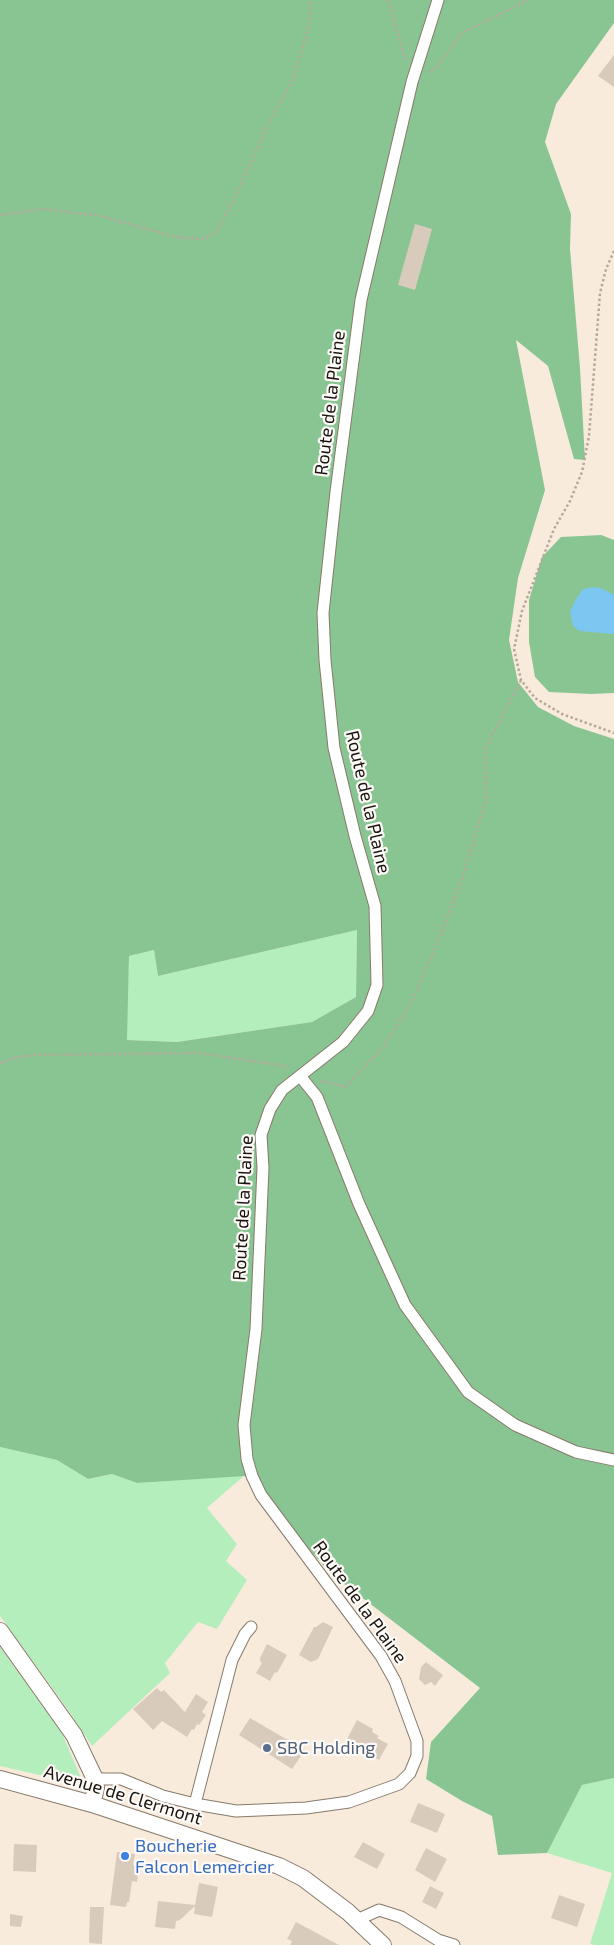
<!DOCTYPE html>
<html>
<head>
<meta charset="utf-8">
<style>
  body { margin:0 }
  canvas { display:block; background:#f9ebdb }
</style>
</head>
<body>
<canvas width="614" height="1945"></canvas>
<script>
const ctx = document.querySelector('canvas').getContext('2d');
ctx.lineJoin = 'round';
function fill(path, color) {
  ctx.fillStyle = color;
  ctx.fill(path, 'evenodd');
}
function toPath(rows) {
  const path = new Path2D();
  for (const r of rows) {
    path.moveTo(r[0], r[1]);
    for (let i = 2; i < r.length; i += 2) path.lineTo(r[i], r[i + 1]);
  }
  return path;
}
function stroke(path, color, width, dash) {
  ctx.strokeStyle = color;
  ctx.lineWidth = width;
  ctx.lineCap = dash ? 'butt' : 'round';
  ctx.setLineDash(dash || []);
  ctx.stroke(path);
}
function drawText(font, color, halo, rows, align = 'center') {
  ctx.font = font + ' "Exo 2",sans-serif';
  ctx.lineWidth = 4.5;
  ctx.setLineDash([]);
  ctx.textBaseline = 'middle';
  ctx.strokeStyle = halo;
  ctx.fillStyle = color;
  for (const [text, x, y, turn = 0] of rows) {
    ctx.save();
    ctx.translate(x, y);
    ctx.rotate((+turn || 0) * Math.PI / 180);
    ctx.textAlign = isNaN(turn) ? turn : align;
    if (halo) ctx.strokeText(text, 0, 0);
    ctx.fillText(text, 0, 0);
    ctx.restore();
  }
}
const green = toPath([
  [357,930,356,997,312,1022,177,1042,126,1040,129,956,154,950,158,976],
  [0,1447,57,1460,88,1479,112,1474,137,1483,245,1475,207,1508,237,1544,226,1561,247,1580,217,1629,198,1622,165,1663,170,1673,92,1746,66,1707,0,1616],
  [0,1647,62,1733,81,1778,74,1783,0,1766],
  [614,1778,614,1945,595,1945,590,1944,612,1873,547,1853,582,1785]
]);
const forest = toPath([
  [0,0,614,0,614,23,556,104,545,142,571,214,570,249,580,368,585,460,574,459,548,366,516,340,545,490,518,578,509,640,518,682,538,707,574,726,614,739,614,1778,582,1785,547,1853,498,1855,492,1816,462,1801,426,1779,431,1742,480,1688,330,1573,245,1476,137,1483,112,1474,88,1479,57,1460,0,1447],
  [357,930,356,997,312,1022,177,1042,127,1040,129,956,154,950,158,976],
  [601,535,614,540,614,693,591,694,549,692,535,677,529,642,529,600,542,557,561,537]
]);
const water = toPath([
  [595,587,603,589,614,595,614,634,580,631,573,626,570,612,575,601,583,589]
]);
const building = toPath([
  [614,55,614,87,598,76],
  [415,224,432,229,415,290,398,285],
  [323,1622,333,1627,318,1659,311,1662,299,1655,314,1627,316,1627],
  [267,1644,287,1655,277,1673,275,1672,270,1681,256,1673,262,1663,260,1661,260,1658],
  [426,1662,443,1675,435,1686,431,1682,425,1685,419,1679,421,1667],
  [157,1688,161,1692,164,1690,185,1712,196,1694,208,1702,202,1712,206,1715,199,1725,197,1724,194,1730,192,1729,187,1737,162,1721,153,1730,133,1709],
  [250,1718,305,1750,292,1769,239,1735],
  [357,1720,373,1729,372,1732,379,1736,377,1738,388,1744,379,1760,368,1754,369,1751,347,1739],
  [418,1803,445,1814,437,1833,410,1822],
  [363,1842,385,1854,377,1869,354,1857],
  [14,1844,37,1845,36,1872,13,1871],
  [426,1848,447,1859,435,1882,415,1870],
  [117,1852,135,1854,133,1865,139,1866,137,1882,132,1881,129,1902,127,1902,126,1907,110,1905],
  [199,1883,218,1887,212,1917,194,1914,195,1906,180,1920,176,1921,175,1929,155,1927,158,1901,195,1905],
  [430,1886,444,1893,436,1909,422,1902],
  [559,1895,585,1904,577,1927,551,1918],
  [90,1907,104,1907,102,1944,89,1943],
  [10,1914,23,1916,21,1927,10,1926],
  [296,1922,339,1945,290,1945,292,1941,287,1939]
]);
const path = toPath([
  [388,0,406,61],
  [428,72,437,67,462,33,528,0],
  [0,215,44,209,101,216,175,237,202,239,210,236,218,230,245,177,266,128,294,77,309,26,311,0],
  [614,251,606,269,600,293,589,436,582,472,570,501,554,529,522,611,514,649,521,680,535,698,562,714,614,733],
  [0,1063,18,1057,35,1055,199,1053,285,1066,288,1069],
  [321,1081,345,1087,384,1047,412,1001,436,946,464,873,486,800,485,749,521,680]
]);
const street = toPath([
  [300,1076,317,1097,359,1204,405,1305,468,1392,515,1425,576,1452,614,1460],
  [95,1779,121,1779,163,1796,195,1804,236,1811,306,1808,349,1802,399,1784,410,1773,417,1756,417,1741,395,1681,381,1656,261,1495,252,1476,247,1459,244,1425,256,1329,263,1168,261,1135,270,1109,282,1090,343,1042,368,1011,377,985,375,906,355,836,334,748,325,660,323,613,336,492,361,300,412,82,438,0],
  [195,1804,232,1660,245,1634,251,1627],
  [357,1920,379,1910,401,1917,438,1940,454,1945]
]);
const secondary = toPath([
  [0,1631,74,1735,95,1779,96,1788,92,1804],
  [0,1779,92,1804,279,1866,303,1878,348,1912,383,1945]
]);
const markers = [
  [267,1748,5,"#5c6f8a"],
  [125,1856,5,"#3f7fe0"]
];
const streetNames = [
  ["Route de la Plaine",330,403,-83],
  ["Route de la Plaine",368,802,77],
  ["Route de la Plaine",243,1208,-87],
  ["Route de la Plaine",360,1602,54],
  ["Avenue de Clermont",123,1795,17]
];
const serviceNames = [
  ["SBC Holding",277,1748]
];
const shopNames = [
  ["Boucherie",135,1846],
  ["Falcon Lemercier",135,1867]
];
fill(green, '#b5eebd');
fill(forest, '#89c592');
fill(water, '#7cc7f1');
fill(building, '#d9cbbb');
stroke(street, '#877a6b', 13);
stroke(secondary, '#877a6b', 18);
stroke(path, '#b4a99c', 2.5, [2.5, 2.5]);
stroke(street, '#fff', 11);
stroke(secondary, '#fff', 16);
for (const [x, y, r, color] of markers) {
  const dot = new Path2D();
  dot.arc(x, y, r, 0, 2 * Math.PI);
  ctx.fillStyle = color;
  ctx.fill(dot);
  stroke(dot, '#fdfaf7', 2);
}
drawText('18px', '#19140e', '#fdfaf7', streetNames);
drawText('18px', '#4e5e75', '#fdfaf7', serviceNames, 'left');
drawText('18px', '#366cbe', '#fdfaf7', shopNames, 'left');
</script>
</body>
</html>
